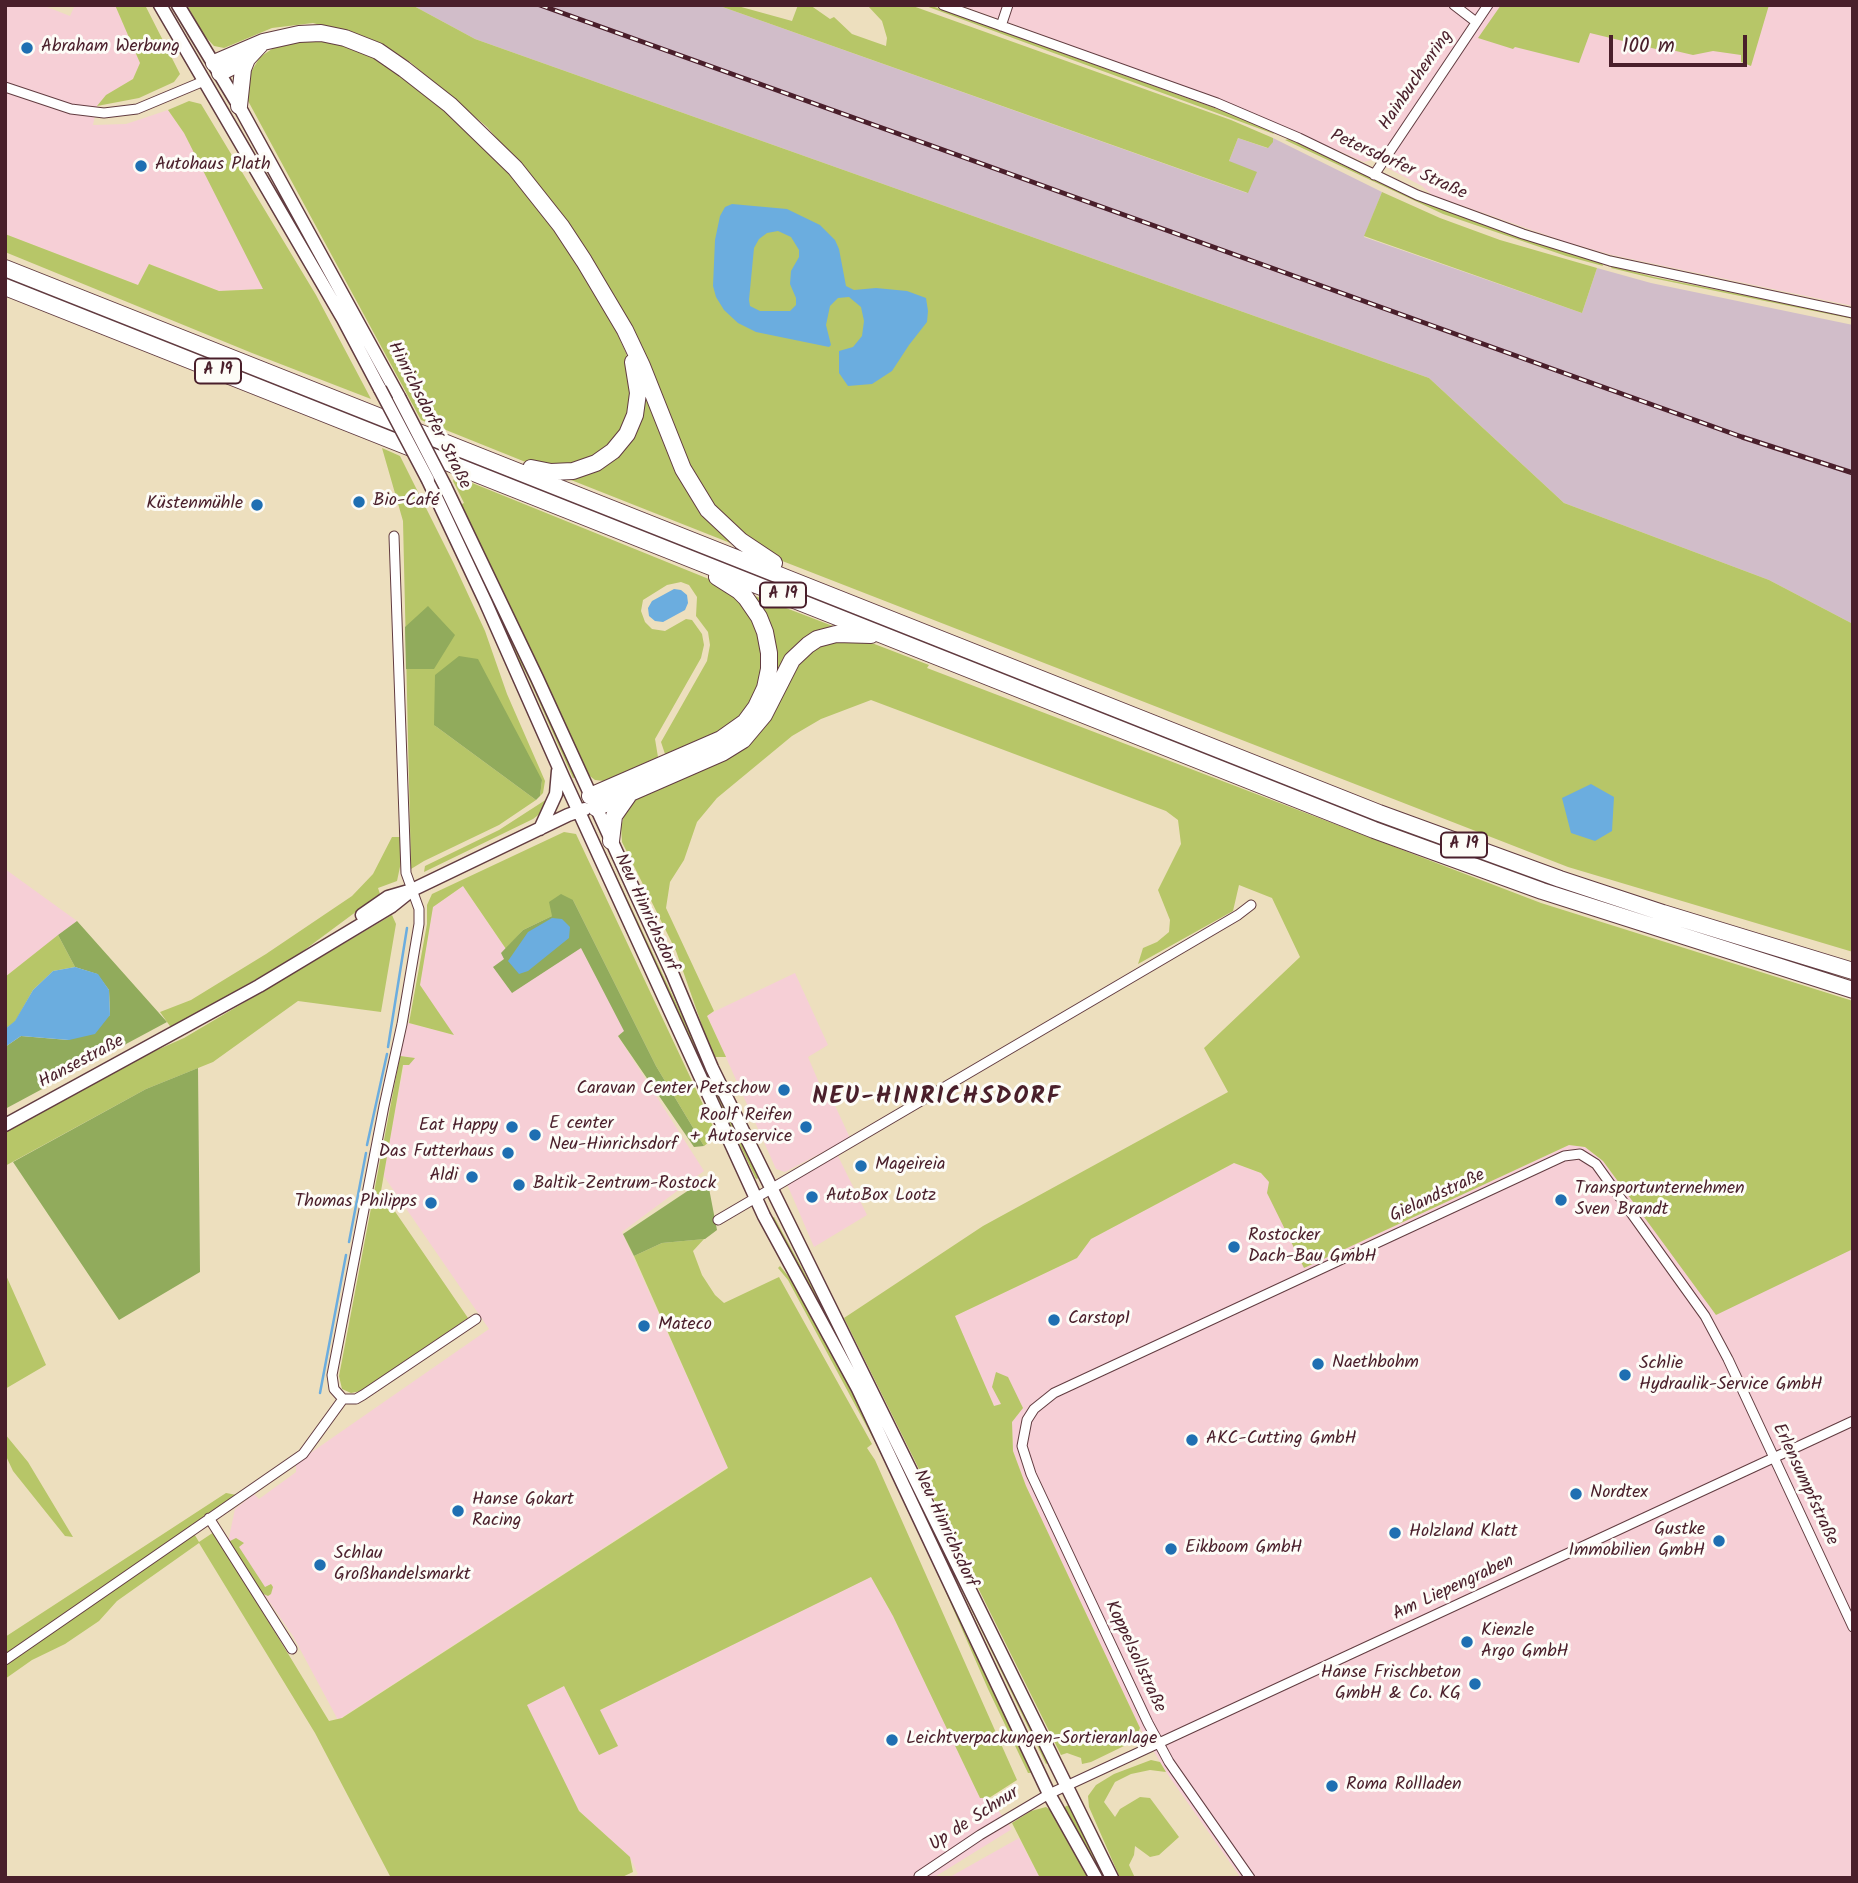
<!DOCTYPE html>
<html>
<head>
<meta charset="utf-8">
<style>
  body { margin:0 }
  #map { position:relative; width:1858px; height:1883px; overflow:hidden; background:#eddfbe; font-family:Kalam,sans-serif }
  canvas { display:block }
  .frame { position:absolute; inset:0; border:7px solid #4a1f2b; pointer-events:none }
  .scale { position:absolute; left:1609px; top:35px; width:138px; height:32px; box-sizing:border-box; border:4px solid #4a1f2b; border-top:0; padding-left:9px; font-size:21px; line-height:24px; white-space:nowrap; color:#4a1f2b; -webkit-text-stroke:5px #fdfcf7; paint-order:stroke }
</style>
</head>
<body>
<div id="map">
<canvas width="1858" height="1883"></canvas>
<div class="frame"></div>
<div class="scale">100 m</div>
</div>
<script>
const ctx = document.querySelector('canvas').getContext('2d');
ctx.lineJoin = 'round';
function fill(path, color) {
  ctx.fillStyle = color;
  ctx.fill(path, 'evenodd');
}
function toPath(rows) {
  const path = new Path2D();
  for (const r of rows) {
    path.moveTo(r[0], r[1]);
    for (let i = 2; i < r.length; i += 2) path.lineTo(r[i], r[i + 1]);
  }
  return path;
}
function stroke(path, color, width, dash) {
  ctx.strokeStyle = color;
  ctx.lineWidth = width;
  ctx.lineCap = dash ? 'butt' : 'round';
  ctx.setLineDash(dash || []);
  ctx.stroke(path);
}
function drawText(font, color, halo, rows, align = 'center') {
  ctx.font = font + ' Kalam,sans-serif';
  ctx.lineWidth = 6;
  ctx.setLineDash([]);
  ctx.textBaseline = 'middle';
  ctx.strokeStyle = halo;
  ctx.fillStyle = color;
  for (const [text, x, y, turn = 0] of rows) {
    ctx.save();
    ctx.translate(x, y);
    ctx.rotate((+turn || 0) * Math.PI / 180);
    ctx.textAlign = isNaN(turn) ? turn : align;
    if (halo) ctx.strokeText(text, 0, 0);
    ctx.fillText(text, 0, 0);
    ctx.restore();
  }
}
const built = toPath([
  [5,5,42,5,70,16,75,5,115,5,140,63,133,79,107,95,97,106,93,125,126,124,168,110,184,133,264,289,219,291,149,264,138,285,5,234],
  [960,5,1853,5,1853,306,1612,255,1566,242,1432,195,1422,186,1372,160,1364,162,1229,103],
  [5,869,77,921,5,977],
  [463,886,506,949,581,948,625,1031,618,1036,704,1171,622,1232,728,1467,338,1720,293,1636,228,1542,235,1509,254,1494,259,1499,292,1475,296,1472,296,1463,489,1329,383,1175,404,1064,415,1059,400,1056,408,1023,452,1034,420,985,433,907],
  [795,973,828,1045,808,1057,822,1090,832,1099,850,1138,785,1172,776,1169,707,1015],
  [1569,1145,1585,1147,1603,1161,1657,1233,1802,1272,1853,1249,1853,1878,1241,1878,1166,1772,1140,1728,1026,1486,1013,1451,1012,1422,1023,1408,1001,1404,994,1406,955,1316,1077,1258,1091,1239,1234,1163,1261,1173,1347,1248],
  [838,1156,867,1215,814,1247,787,1184],
  [871,1577,893,1616,980,1798,989,1798,1012,1829,933,1878,632,1878,638,1874,630,1857,579,1811,526,1705,564,1686,600,1755,600,1710],
  [1019,1838,1040,1878,948,1878]
]);
const industrial = toPath([
  [412,5,717,5,1247,193,1229,161,1238,138,1267,148,1273,138,1382,192,1364,237,1582,313,1597,268,1651,283,1853,325,1853,624,1769,580,1564,503,1429,378,475,39]
]);
const green = toPath([
  [115,5,145,5,180,74,174,82,139,98,97,106,106,95,133,79,140,63],
  [187,5,412,5,475,39,1429,378,1564,503,1769,580,1853,624,1853,952,1568,867,772,557,723,519,699,487,622,310,567,221,487,127,410,62,365,37,313,23,272,28,224,48,214,46,203,34],
  [717,5,734,5,792,21,798,5,810,5,830,19,834,17,852,34,886,46,887,38,882,21,867,5,910,5,1231,120,1273,138,1273,142,1268,148,1238,138,1229,161,1257,172,1248,193],
  [923,5,929,5,1234,115,1272,130,1274,134],
  [1501,5,1769,5,1751,66,1741,62,1741,55,1713,51,1693,55,1663,48,1660,50,1590,33,1579,63,1515,47,1513,49,1478,38],
  [310,39,341,43,375,55,448,109,529,192,601,298,626,353,630,367,634,404,617,440,583,464,533,465,421,420,247,99,248,77,260,57,278,45],
  [189,101,201,104,316,295,371,399,252,353,5,252,5,234,138,285,149,264,219,291,263,289,184,133,168,110],
  [1289,139,1401,193,1441,209,1511,235,1602,263,1603,266,1566,256,1443,214,1285,140],
  [1382,192,1440,218,1500,240,1597,268,1582,313,1364,236],
  [1612,266,1654,277,1853,317,1853,319,1652,278,1611,268],
  [642,379,666,439,743,548,566,478,606,464],
  [382,448,400,456,454,564,485,631,507,694,545,781,543,793,540,796,542,780,434,725,536,800,499,825,424,861,411,869,403,521],
  [455,476,726,586,749,610,763,642,762,684,747,713,726,728,665,754,661,742,707,661,710,645,708,632,696,616,697,597,689,585,681,582,667,585,643,600,641,611,645,622,652,629,665,631,686,619,692,620,702,634,704,645,701,658,655,739,658,757,604,781,595,780,586,773,460,505,464,503,453,481],
  [455,519,530,676,576,777,573,778,528,677,505,635,453,520],
  [747,593,838,628,824,633,761,713,727,743,771,678],
  [864,640,929,665,927,668,1541,903,1853,1001,1853,1249,1716,1315,1603,1161,1585,1147,1569,1145,1304,1268,1267,1193,1269,1182,1261,1173,1234,1163,1091,1239,1077,1258,955,1316,994,1406,1001,1404,992,1387,996,1372,1008,1377,1023,1408,1012,1422,1013,1451,1026,1486,1140,1728,1136,1737,1124,1746,1091,1762,1082,1764,1081,1758,1067,1753,1061,1755,844,1318,983,1226,1228,1092,1204,1048,1300,957,1272,898,1239,885,1233,911,1138,964,1143,948,1157,942,1169,932,1170,920,1158,890,1181,844,1178,820,1166,811,871,700,821,719,792,736,717,798,697,822,684,860,670,882,666,908,714,1011,707,1016,726,1057,713,1057,676,951,622,842,621,827,625,812,630,803,644,791,726,757,790,672,821,643],
  [547,799,550,800,542,812,533,819,424,872,425,866,499,830],
  [594,828,691,1035,759,1178,756,1179,722,1107,592,829],
  [564,832,576,834,707,1113,717,1136,704,1146,656,1066,573,900,552,916,523,930,506,949,463,886,433,907,420,985,454,1035,409,1023,427,924,427,905,432,894],
  [392,837,400,837,401,862,397,881,378,888,380,894,299,954,172,1029,160,1012,191,1000,266,954,352,896,373,874],
  [392,915,396,924,381,1012,298,1001,213,1062,146,1089,5,1166,5,1132,130,1062,184,1038],
  [58,935,75,967,53,971,33,990,15,1022,5,1029,5,977],
  [400,1056,415,1058,409,1065,403,1065,381,1191,468,1318,361,1391,351,1393,342,1389,339,1376],
  [774,1217,865,1384,1051,1761,1046,1764,862,1384,771,1218],
  [704,1239,693,1251,702,1275,715,1295,724,1303,779,1277,872,1444,867,1448,875,1460,1017,1780,989,1798,980,1798,893,1616,871,1577,600,1710,618,1746,599,1755,564,1686,527,1705,579,1811,630,1857,633,1872,620,1878,391,1878,315,1733,199,1543,117,1601,99,1621,65,1644,32,1660,5,1679,5,1637,226,1493,237,1495,190,1527,199,1542,214,1532,329,1721,342,1718,728,1468,634,1256,662,1243],
  [780,1266,793,1282,884,1452,1031,1773,1028,1773,988,1689,920,1533,875,1442,788,1280,778,1268],
  [5,1273,46,1365,5,1389],
  [5,1434,28,1462,73,1537,65,1536,13,1471,5,1454],
  [236,1538,244,1543,239,1547,265,1587,271,1584,273,1587,271,1594,268,1596,261,1593,228,1542],
  [1151,1760,1160,1762,1166,1772,1150,1770,1131,1774,1115,1782,1104,1802,1115,1817,1120,1809,1140,1797,1150,1798,1179,1837,1159,1855,1150,1857,1135,1846,1134,1855,1129,1865,1135,1878,1120,1878,1089,1807,1088,1796,1096,1785,1114,1774],
  [1070,1805,1106,1878,1101,1878,1063,1809,1066,1806],
  [1046,1807,1052,1811,1059,1821,1088,1878,1040,1878,1012,1823,1031,1811]
]);
const forest = toPath([
  [428,606,455,635,434,669,406,669,405,627],
  [459,656,478,659,542,780,540,796,536,800,434,725,435,675],
  [561,894,573,900,656,1066,704,1146,694,1147,618,1036,624,1031,581,948,512,993,493,967,504,959,501,953,523,930,552,916,549,902],
  [77,921,167,1022,5,1109,5,1047,21,1036,68,1040,110,1015,109,990,97,974,75,967,58,935],
  [198,1068,200,1272,119,1320,13,1162,146,1089],
  [707,1178,717,1230,705,1239,662,1243,634,1256,623,1234]
]);
const water = toPath([
  [732,204,787,209,820,225,835,240,839,249,846,286,854,290,876,288,907,291,926,298,928,311,927,322,909,345,892,371,872,384,848,386,839,373,839,351,853,347,862,336,864,321,861,307,849,297,838,298,830,306,826,325,831,345,829,347,756,332,738,323,724,310,716,297,713,286,715,240,720,216,725,207],
  [778,231,791,237,799,250,799,257,791,271,790,284,796,298,796,305,790,311,760,311,750,306,749,300,754,248,759,239,767,233],
  [674,589,681,590,687,595,688,603,685,610,663,622,655,621,649,616,648,608,652,601],
  [1591,784,1614,797,1612,831,1595,841,1571,833,1562,798],
  [552,918,562,919,570,927,569,938,528,971,519,974,508,961,528,932],
  [75,967,98,974,109,990,110,1015,95,1034,69,1040,21,1036,5,1047,5,1029,15,1021,33,990,53,971]
]);
const stream = toPath([
  [388,1047,407,928],
  [367,1145,387,1054],
  [349,1242,366,1153],
  [320,1393,346,1255]
]);
const street = toPath([
  [943,5,1217,103,1299,138,1417,195,1523,234,1610,261,1853,313],
  [1454,5,1476,22],
  [1001,26,1008,5],
  [5,87,71,109,104,113,137,109,204,81],
  [1374,175,1488,5],
  [718,1220,1238,915,1251,905],
  [343,1399,334,1389,332,1375,384,1106,402,1024,419,924,419,909,406,873,394,536],
  [343,1399,356,1399,363,1395,476,1319],
  [209,1518,292,1649],
  [5,1660,303,1454,343,1399],
  [919,1876,980,1835,1049,1794,1853,1421],
  [1250,1878,1169,1762,1148,1723,1031,1474,1022,1446,1027,1420,1034,1409,1054,1393,1564,1156,1580,1154,1596,1164,1705,1316,1728,1359,1853,1627]
]);
const secondary = toPath([
  [160,5,343,319,380,389],
  [178,5,239,106,399,397],
  [428,480,485,601,563,777,764,1216,858,1389,1049,1794,1096,1878],
  [445,486,537,678,672,973,712,1068,1112,1878],
  [540,829,556,794,558,771],
  [362,915,388,897,412,890,568,815,585,809],
  [5,1125,259,986,392,906,412,890]
]);
const highway = toPath([
  [214,63,263,42,299,34,321,33,345,38,378,51,404,69,450,105,515,168,561,226,584,261,625,330,642,366,683,469,708,510,741,541,774,563],
  [220,73,247,59],
  [239,106,243,69,247,59,260,45],
  [5,268,1379,813,1560,879,1663,913,1853,971],
  [5,287,1374,830,1542,891,1853,990],
  [531,468,551,472,573,471,596,463,613,451,627,434,635,415,638,393,633,362],
  [590,796,721,739,745,722,756,707,765,688,769,669,769,653,765,632,759,617,746,598,739,591,717,577],
  [596,808,722,753,743,740,764,715,792,660,808,645,817,639,836,634,871,635],
  [611,841,614,816,628,796]
]);
const rail = toPath([
  [540,5,1742,437,1853,473]
]);
const secondaryBridge = toPath([
  [380,389,428,480],
  [399,397,445,486]
]);
const markers = [
  [27,48,7,"#1f6fb2"],
  [141,166,7,"#1f6fb2"],
  [359,502,7,"#1f6fb2"],
  [257,505,7,"#1f6fb2"],
  [784,1090,7,"#1f6fb2"],
  [512,1127,7,"#1f6fb2"],
  [806,1127,7,"#1f6fb2"],
  [535,1135,7,"#1f6fb2"],
  [508,1153,7,"#1f6fb2"],
  [861,1166,7,"#1f6fb2"],
  [472,1177,7,"#1f6fb2"],
  [519,1185,7,"#1f6fb2"],
  [812,1197,7,"#1f6fb2"],
  [1561,1200,7,"#1f6fb2"],
  [431,1203,7,"#1f6fb2"],
  [1234,1247,7,"#1f6fb2"],
  [1054,1320,7,"#1f6fb2"],
  [644,1326,7,"#1f6fb2"],
  [1318,1364,7,"#1f6fb2"],
  [1625,1375,7,"#1f6fb2"],
  [1192,1440,7,"#1f6fb2"],
  [1576,1494,7,"#1f6fb2"],
  [458,1511,7,"#1f6fb2"],
  [1395,1533,7,"#1f6fb2"],
  [1719,1541,7,"#1f6fb2"],
  [1171,1549,7,"#1f6fb2"],
  [320,1565,7,"#1f6fb2"],
  [1467,1642,7,"#1f6fb2"],
  [1475,1684,7,"#1f6fb2"],
  [892,1740,7,"#1f6fb2"],
  [1332,1786,7,"#1f6fb2"]
];
const shields = [
  [218,371,46],
  [783,595,46],
  [1464,845,46]
];
const shieldNames = [
  ["A 19",218,371],
  ["A 19",783,595],
  ["A 19",1464,845]
];
const poiNames = [
  ["Abraham Werbung",41,48],
  ["Autohaus Plath",155,166],
  ["Bio-Café",373,502],
  ["Küstenmühle",243,505,"right"],
  ["Caravan Center Petschow",770,1090,"right"],
  ["Roolf Reifen",792,1117,"right"],
  ["+ Autoservice",792,1138,"right"],
  ["E center",549,1125],
  ["Neu-Hinrichsdorf",549,1146],
  ["Eat Happy",498,1127,"right"],
  ["Das Futterhaus",494,1153,"right"],
  ["Mageireia",875,1166],
  ["Aldi",458,1177,"right"],
  ["Baltik-Zentrum-Rostock",533,1185],
  ["Transportunternehmen",1575,1190],
  ["Sven Brandt",1575,1211],
  ["AutoBox Lootz",826,1197],
  ["Thomas Philipps",417,1203,"right"],
  ["Rostocker",1248,1237],
  ["Dach-Bau GmbH",1248,1258],
  ["Carstop1",1068,1320],
  ["Mateco",658,1326],
  ["Naethbohm",1332,1364],
  ["Schlie",1639,1365],
  ["Hydraulik-Service GmbH",1639,1386],
  ["AKC-Cutting GmbH",1206,1440],
  ["Nordtex",1590,1494],
  ["Hanse Gokart",472,1501],
  ["Racing",472,1522],
  ["Gustke",1705,1531,"right"],
  ["Immobilien GmbH",1705,1552,"right"],
  ["Holzland Klatt",1409,1533],
  ["Eikboom GmbH",1185,1549],
  ["Schlau",334,1555],
  ["Großhandelsmarkt",334,1576],
  ["Kienzle",1481,1632],
  ["Argo GmbH",1481,1653],
  ["Hanse Frischbeton",1461,1674,"right"],
  ["GmbH & Co. KG",1461,1695,"right"],
  ["Leichtverpackungen-Sortieranlage",906,1740],
  ["Roma Rollladen",1346,1786]
];
const streetNames = [
  ["Hainbuchenring",1417,81,-56],
  ["Petersdorfer Straße",1398,166,24],
  ["Hinrichsdorfer Straße",428,416,63],
  ["Neu Hinrichsdorf",645,913,65],
  ["Hansestraße",82,1063,-28],
  ["Gielandstraße",1438,1197,-25],
  ["Erlensumpfstraße",1804,1485,65],
  ["Neu Hinrichsdorf",944,1529,65],
  ["Am Liepengraben",1454,1589,-25],
  ["Koppelsollstraße",1134,1657,65],
  ["Up de Schnur",975,1820,-33]
];
const districtNames = [
  ["NEU-HINRICHSDORF",937,1099]
];
fill(built, '#f6cfd6');
fill(industrial, '#d1bdc9');
fill(green, '#b7c668');
fill(forest, '#91ab5c');
fill(water, '#6baddf');
stroke(stream, '#6baddf', 2.5);
stroke(street, '#623c41', 11);
stroke(secondary, '#623c41', 15);
stroke(highway, '#623c41', 18);
stroke(street, '#fff', 9);
stroke(secondary, '#fff', 12);
stroke(highway, '#fff', 16);
stroke(rail, '#4a1f2b', 5);
stroke(rail, '#fdfcf7', 2.5, [8]);
stroke(secondaryBridge, '#623c41', 15, []);
stroke(secondaryBridge, '#fff', 12);
for (const [x, y, r, color] of markers) {
  const dot = new Path2D();
  dot.arc(x, y, r, 0, 2 * Math.PI);
  ctx.fillStyle = color;
  ctx.fill(dot);
  stroke(dot, '#fdfcf7', 2.5);
}
for (const [x, y, w] of shields) {
  const box = new Path2D();
  box.roundRect(x - w / 2, y - 12.5, w, 25, 5);
  ctx.fillStyle = '#fdfcf7';
  ctx.fill(box);
  stroke(box, '#4a1f2b', 2);
}
drawText('bold 16px', '#4a1f2b', null, shieldNames);
drawText('18px', '#4a1f2b', '#fdfcf7', poiNames, 'left');
drawText('18px', '#4a1f2b', '#fdfcf7', streetNames);
ctx.letterSpacing = '2px';
drawText('bold 24px', '#4a1f2b', '#fdfcf7', districtNames);
ctx.letterSpacing = '0px';
</script>
</body>
</html>
